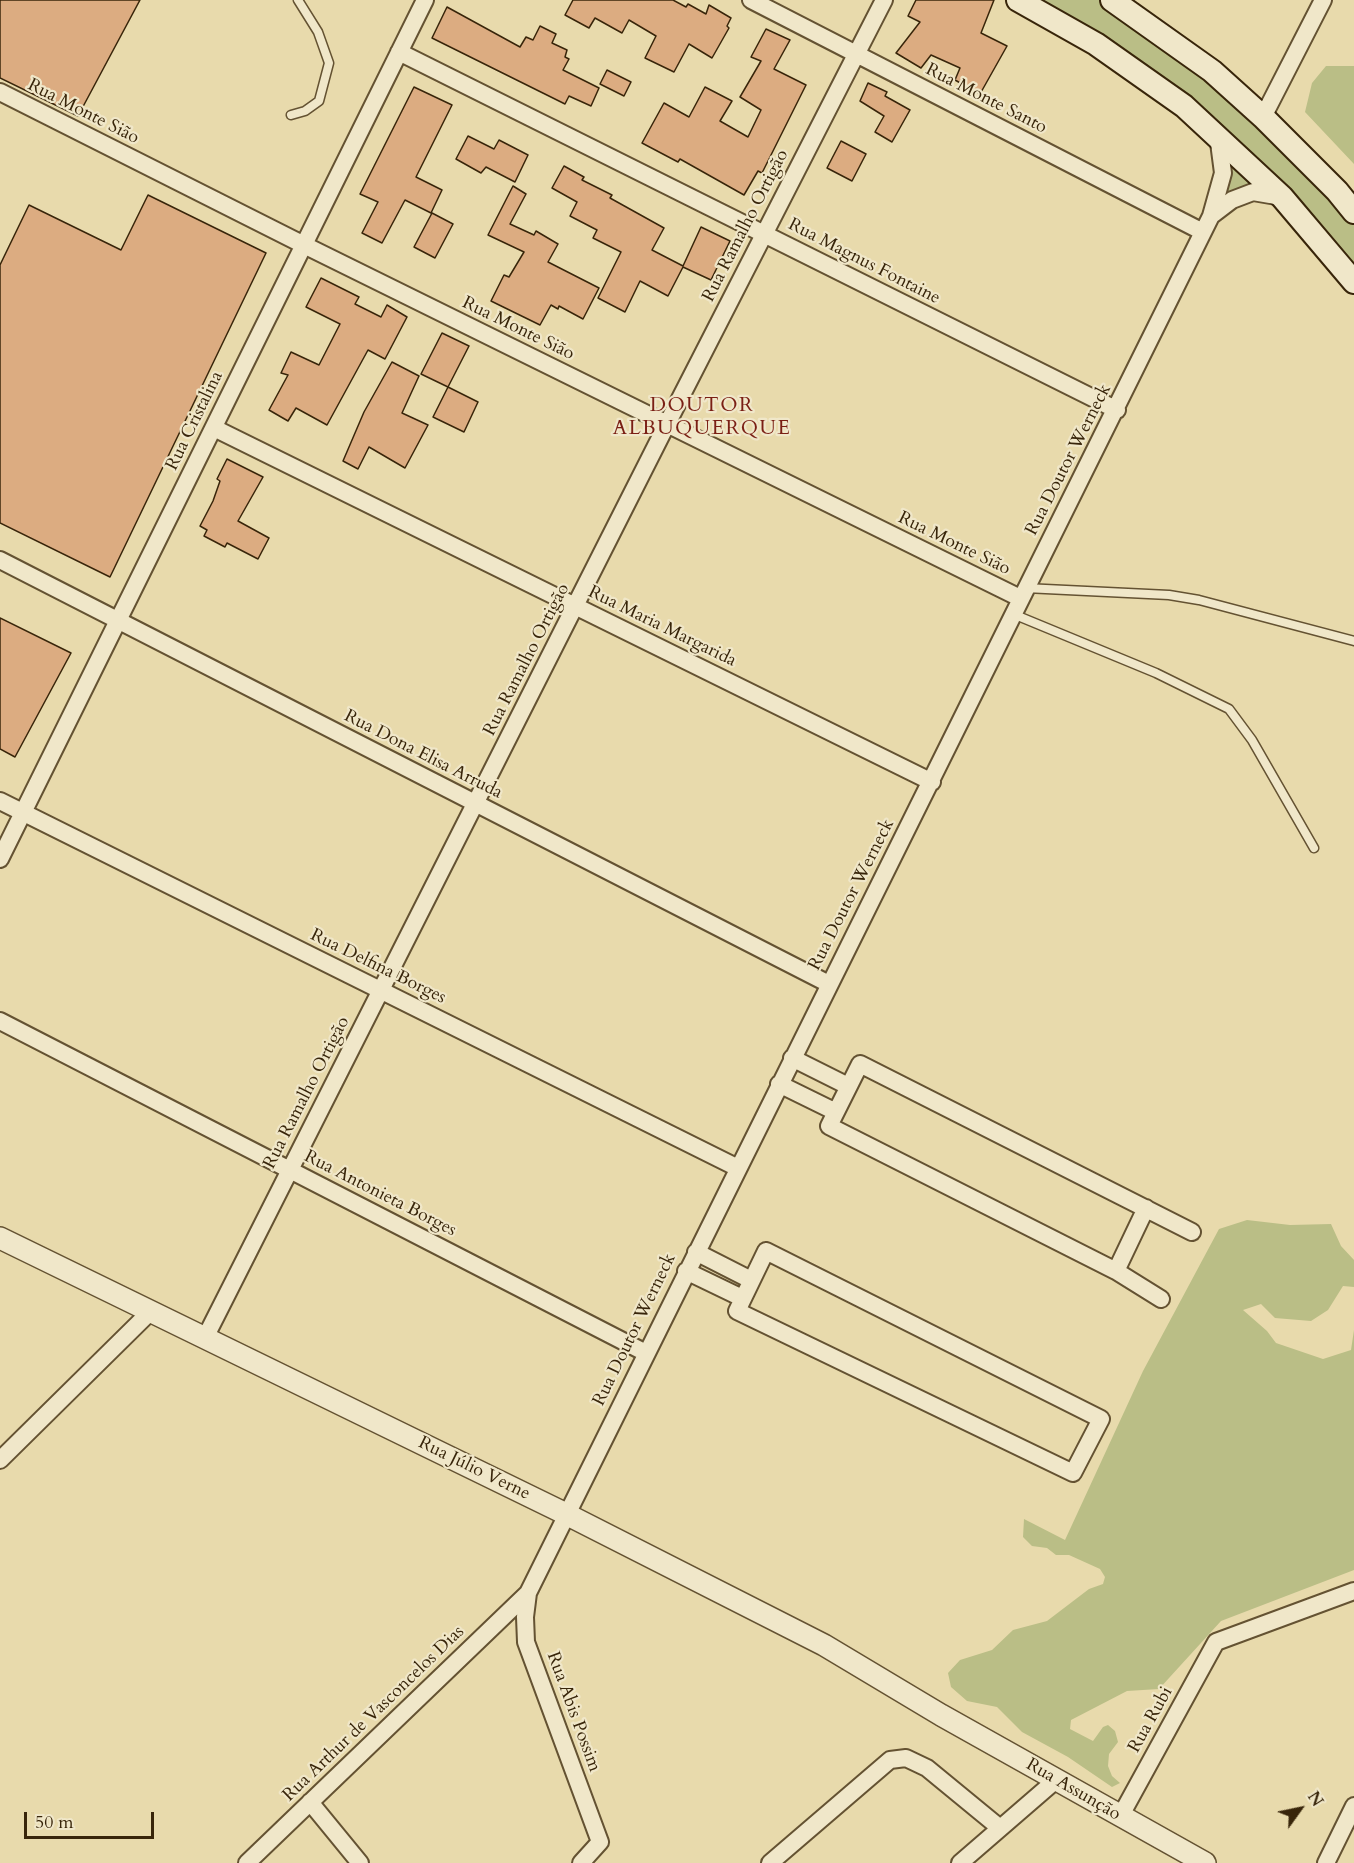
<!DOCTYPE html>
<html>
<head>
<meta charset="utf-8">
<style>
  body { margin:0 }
  #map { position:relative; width:1354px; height:1863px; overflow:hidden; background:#e8daac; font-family:Cardo,serif }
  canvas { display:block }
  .north { position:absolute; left:1270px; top:1779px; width:60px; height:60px; -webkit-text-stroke:4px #f0e7c9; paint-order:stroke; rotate:57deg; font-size:16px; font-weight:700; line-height:24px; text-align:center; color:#38250a }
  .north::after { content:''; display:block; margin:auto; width:21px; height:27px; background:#38250a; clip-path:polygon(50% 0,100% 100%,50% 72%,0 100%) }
  .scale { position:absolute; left:24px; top:1812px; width:130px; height:27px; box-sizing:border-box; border:3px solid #38250a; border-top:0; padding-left:8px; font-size:18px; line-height:21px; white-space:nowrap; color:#38250a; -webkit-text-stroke:4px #f0e7c9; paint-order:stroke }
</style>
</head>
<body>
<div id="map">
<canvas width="1354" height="1863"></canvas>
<div class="north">N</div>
<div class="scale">50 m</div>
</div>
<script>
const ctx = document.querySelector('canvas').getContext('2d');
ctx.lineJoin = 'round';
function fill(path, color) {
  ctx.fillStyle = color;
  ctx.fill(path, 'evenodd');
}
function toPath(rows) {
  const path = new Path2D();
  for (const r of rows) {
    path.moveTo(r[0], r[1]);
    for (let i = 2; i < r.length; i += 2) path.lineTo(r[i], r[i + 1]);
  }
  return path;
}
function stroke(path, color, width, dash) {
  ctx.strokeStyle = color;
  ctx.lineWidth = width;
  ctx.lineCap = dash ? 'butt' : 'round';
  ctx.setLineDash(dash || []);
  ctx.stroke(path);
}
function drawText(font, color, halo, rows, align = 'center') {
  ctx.font = font + ' Cardo,serif';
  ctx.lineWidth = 4.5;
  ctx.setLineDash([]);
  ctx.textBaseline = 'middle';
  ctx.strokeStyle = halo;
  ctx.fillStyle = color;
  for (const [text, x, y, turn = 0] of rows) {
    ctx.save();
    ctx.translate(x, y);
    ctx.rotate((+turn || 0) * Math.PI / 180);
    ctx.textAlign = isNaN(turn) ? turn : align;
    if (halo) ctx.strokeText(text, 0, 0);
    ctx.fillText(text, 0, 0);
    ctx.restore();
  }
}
const green = toPath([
  [1033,0,1099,0,1207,78,1330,195,1354,223,1354,269,1287,194,1223,196,1225,129],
  [1326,66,1354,66,1354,164,1305,112,1312,83],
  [1247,1220,1290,1225,1331,1224,1341,1246,1354,1260,1354,1287,1343,1286,1328,1310,1311,1321,1275,1318,1261,1304,1243,1310,1267,1331,1276,1343,1323,1359,1351,1350,1354,1330,1354,1570,1221,1621,1159,1689,1127,1691,1071,1720,1070,1729,1093,1741,1103,1727,1108,1725,1115,1731,1118,1742,1109,1754,1108,1766,1112,1776,1120,1783,1112,1787,1068,1757,1022,1732,997,1707,967,1701,951,1687,948,1673,960,1660,992,1650,1013,1630,1047,1621,1089,1589,1103,1584,1105,1577,1100,1569,1069,1555,1056,1555,1047,1548,1032,1546,1023,1537,1024,1519,1065,1540,1143,1371,1219,1229]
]);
const building = toPath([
  [0,0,140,0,78,116,0,78,0,0],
  [573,0,673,0,686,7,688,4,706,14,709,5,731,18,727,26,729,28,712,58,689,44,674,72,645,58,656,36,629,20,622,33,595,18,589,28,565,15,573,0],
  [916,0,994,0,981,33,1007,46,980,94,955,80,960,68,931,55,921,68,896,53,920,22,908,16,916,0],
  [447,7,520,47,526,37,533,40,540,26,556,34,552,43,567,50,565,57,569,59,563,70,599,88,591,106,569,96,565,104,432,38,447,7],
  [766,29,790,40,774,69,806,85,762,173,758,171,744,195,680,159,678,162,642,143,664,103,689,117,705,87,732,101,720,121,748,137,761,110,740,97,761,61,751,57,766,29],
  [607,70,631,82,624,96,600,84,607,70],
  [868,83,887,92,885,96,910,110,892,142,875,132,884,116,860,101,868,83],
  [414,87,452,105,416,177,442,190,431,213,405,200,382,243,362,233,378,202,360,194,414,87],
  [468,136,494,149,499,140,528,155,515,182,486,167,481,173,456,159,468,136],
  [841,141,866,154,852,181,827,168,841,141],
  [564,166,584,177,582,180,612,195,610,198,664,228,652,250,683,266,701,227,730,241,711,280,683,267,668,296,640,281,625,312,598,298,621,252,593,238,597,230,570,216,577,202,552,188,564,166],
  [513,186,526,194,510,224,534,235,536,231,558,244,548,262,599,288,583,319,559,306,558,309,551,305,540,325,491,301,504,275,509,277,524,252,488,235,513,186],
  [148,195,266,253,110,577,0,523,0,265,29,205,121,250,148,195],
  [432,213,453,224,435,258,414,247,432,213],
  [321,278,359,297,355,304,381,317,387,305,407,317,385,359,368,350,327,425,296,408,288,421,269,410,288,375,281,373,291,352,319,365,340,324,306,307,321,278],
  [442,333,469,346,448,387,421,374,442,333],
  [392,362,419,376,402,413,428,425,405,468,369,447,358,469,343,461,364,412,392,362],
  [448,387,478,402,464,432,433,417,448,387],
  [227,459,263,477,238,521,269,538,258,559,227,543,225,547,204,536,207,530,200,526,213,501,220,481,217,479,227,459],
  [0,618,71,653,15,757,0,749,0,618]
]);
const service = toPath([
  [291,115,305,111,319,101,329,63,318,32,298,0],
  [1025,588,1169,595,1199,600,1354,641],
  [1013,614,1156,673,1229,709,1252,740,1314,848]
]);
const minor = toPath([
  [751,0,1203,232],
  [399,52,1117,410],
  [0,92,304,245,1020,598],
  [1263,117,1323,0],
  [1211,216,1232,200,1253,192,1282,197],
  [214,428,932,782],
  [0,560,829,984],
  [0,801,738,1168],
  [0,859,425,0],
  [0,1021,646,1353],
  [792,1058,848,1086],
  [779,1084,836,1112],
  [766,1251,1101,1419,1073,1473,737,1311,766,1251],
  [696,1252,751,1280],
  [686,1271,742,1298],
  [1116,1271,1146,1208],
  [1161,1299,1116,1271,829,1126,860,1064,1192,1232],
  [205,1338,667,424,884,0],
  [0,1460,149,1313],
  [310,1802,360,1863],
  [1120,1817,1216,1642,1354,1591],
  [247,1863,528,1593],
  [581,1863,600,1842,526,1642,525,1617,528,1593,1211,216,1223,173,1218,135],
  [770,1863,890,1760,906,1758,927,1768,1000,1828],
  [960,1863,1056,1780],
  [1326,1863,1354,1806]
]);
const tertiary = toPath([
  [0,1238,566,1514,824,1645,941,1715,1205,1863]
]);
const secondary = toPath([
  [1018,0,1096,44,1184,106,1282,197,1354,282],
  [1112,0,1212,71,1263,117,1337,191,1354,212]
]);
const streetNames = [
  ["Rua Monte Santo",986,99,27],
  ["Rua Monte Sião",83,112,27],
  ["Rua Ramalho Ortigão",746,226,-63],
  ["Rua Magnus Fontaine",864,262,27],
  ["Rua Monte Sião",518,329,26],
  ["Rua Cristalina",195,421,-64],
  ["Rua Doutor Werneck",1069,460,-63],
  ["Rua Monte Sião",954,544,26],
  ["Rua Maria Margarida",662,627,26],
  ["Rua Ramalho Ortigão",527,660,-63],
  ["Rua Dona Elisa Arruda",423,755,27],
  ["Rua Doutor Werneck",852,895,-63],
  ["Rua Delfina Borges",378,967,26],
  ["Rua Ramalho Ortigão",307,1093,-63],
  ["Rua Antonieta Borges",380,1194,27],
  ["Rua Doutor Werneck",635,1330,-64],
  ["Rua Júlio Verne",474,1469,26],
  ["Rua Abis Possim",573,1712,70],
  ["Rua Arthur de Vasconcelos Dias",374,1714,-44],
  ["Rua Rubi",1151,1720,-61],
  ["Rua Assunção",1073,1790,30]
];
const neighbourhoodNames = [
  ["DOUTOR",702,406],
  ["ALBUQUERQUE",702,429]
];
fill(green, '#babe86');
fill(building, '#dcac81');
stroke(building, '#38250a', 1.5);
stroke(service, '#645232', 11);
stroke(minor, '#645232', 20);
stroke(tertiary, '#645232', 24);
stroke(secondary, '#38250a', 26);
stroke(service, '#f0e7c9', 8);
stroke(minor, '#f0e7c9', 16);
stroke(tertiary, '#f0e7c9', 21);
stroke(secondary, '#f0e7c9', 22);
drawText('18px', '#38250a', '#f0e7c9', streetNames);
ctx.letterSpacing = '1.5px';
drawText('20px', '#7a1f14', '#f0e7c9', neighbourhoodNames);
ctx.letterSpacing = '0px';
</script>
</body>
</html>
